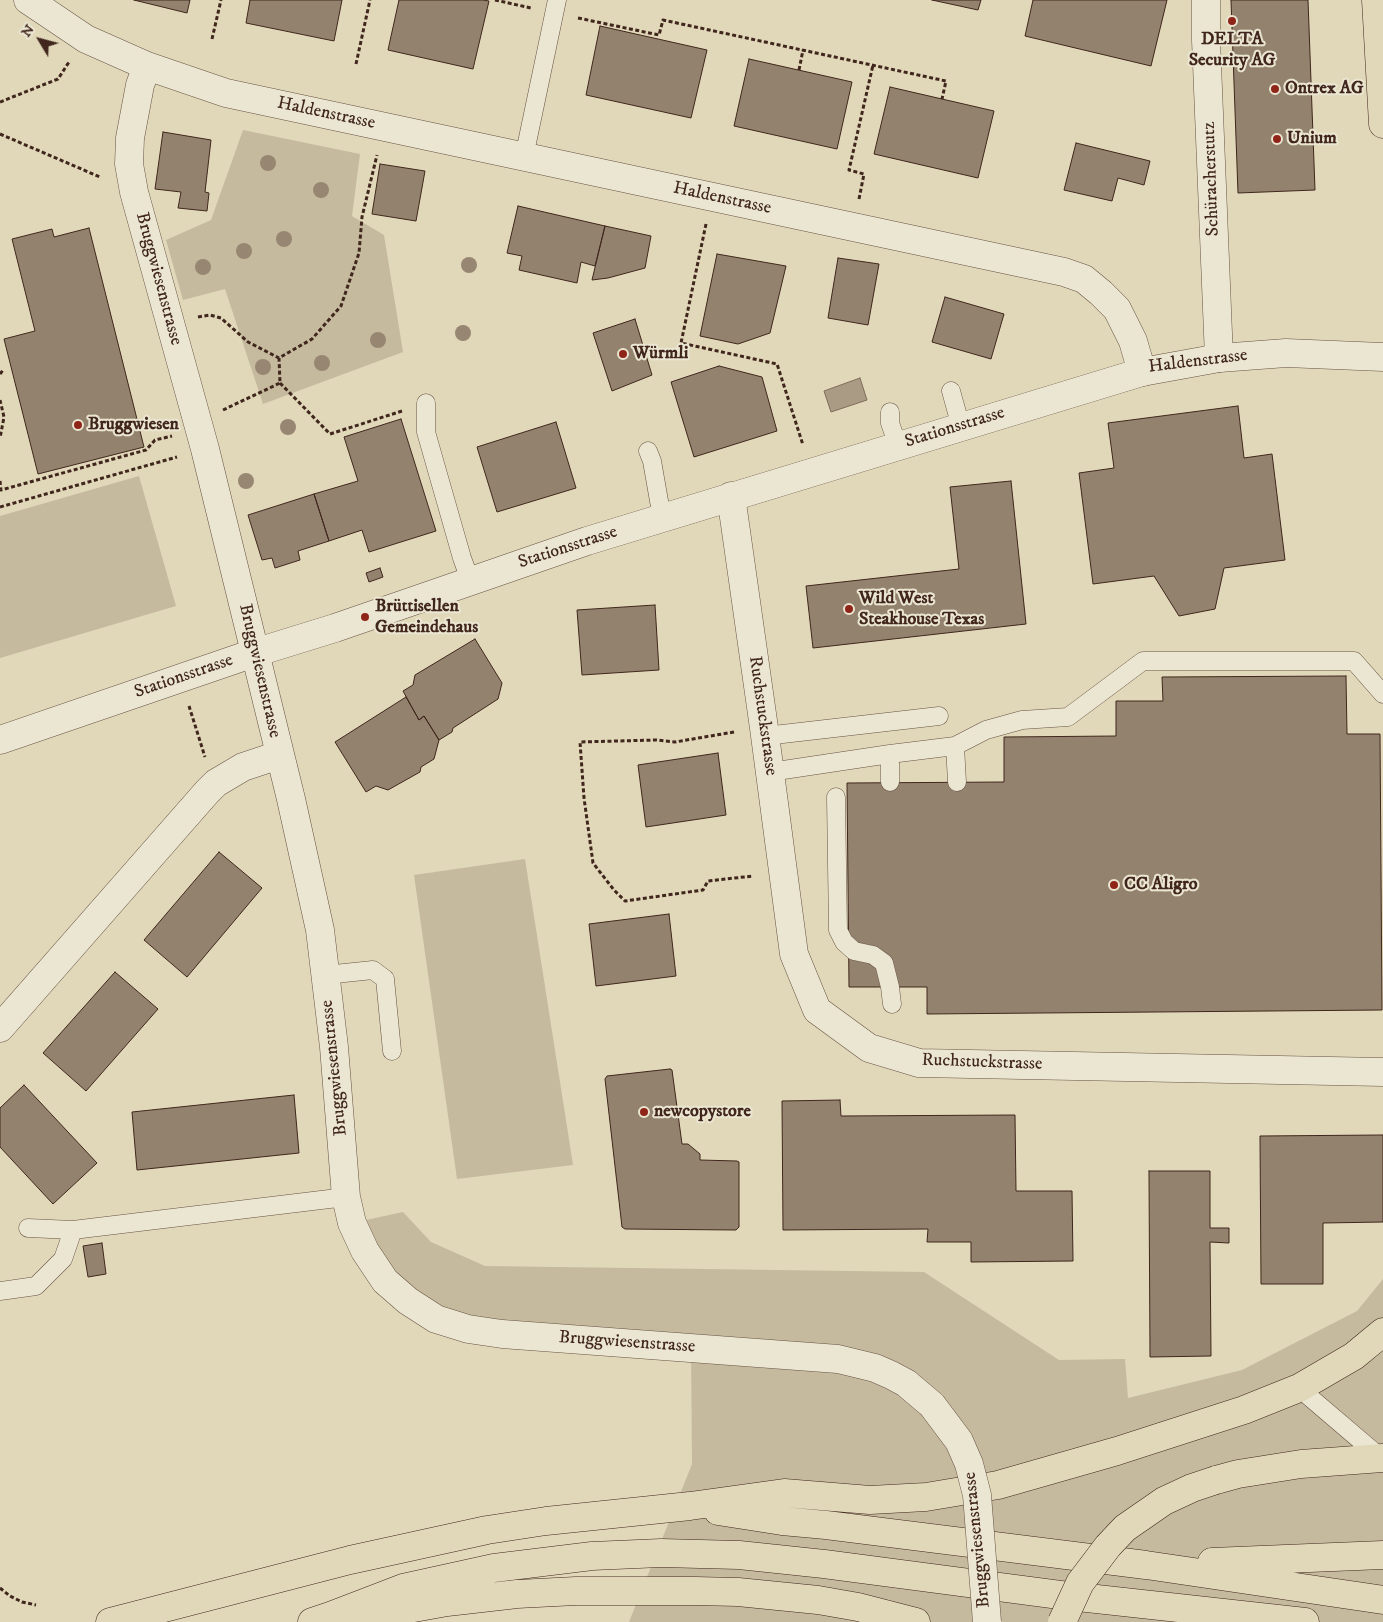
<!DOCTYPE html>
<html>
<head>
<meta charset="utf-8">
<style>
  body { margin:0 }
  #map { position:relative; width:1383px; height:1622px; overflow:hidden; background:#e0d8b9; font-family:"IM FELL DW Pica",serif }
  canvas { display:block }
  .north { position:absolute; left:15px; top:15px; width:50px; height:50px; -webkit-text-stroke:4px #ebe6d2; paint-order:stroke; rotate:307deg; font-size:14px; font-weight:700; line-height:20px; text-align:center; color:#40261d }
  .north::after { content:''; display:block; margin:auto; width:18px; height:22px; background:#40261d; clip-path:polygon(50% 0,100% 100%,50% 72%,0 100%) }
</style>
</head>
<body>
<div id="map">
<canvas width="1383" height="1622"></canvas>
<div class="north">N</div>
</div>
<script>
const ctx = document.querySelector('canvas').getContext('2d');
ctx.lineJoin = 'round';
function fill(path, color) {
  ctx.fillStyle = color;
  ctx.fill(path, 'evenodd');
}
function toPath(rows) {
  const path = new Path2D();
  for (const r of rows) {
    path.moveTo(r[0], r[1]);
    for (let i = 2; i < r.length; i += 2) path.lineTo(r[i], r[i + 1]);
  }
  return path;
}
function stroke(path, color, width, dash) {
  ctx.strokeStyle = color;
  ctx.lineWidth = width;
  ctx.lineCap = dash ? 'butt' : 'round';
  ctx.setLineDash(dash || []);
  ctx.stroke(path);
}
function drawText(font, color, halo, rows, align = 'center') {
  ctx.font = font + ' "IM FELL DW Pica",serif';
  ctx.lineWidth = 4;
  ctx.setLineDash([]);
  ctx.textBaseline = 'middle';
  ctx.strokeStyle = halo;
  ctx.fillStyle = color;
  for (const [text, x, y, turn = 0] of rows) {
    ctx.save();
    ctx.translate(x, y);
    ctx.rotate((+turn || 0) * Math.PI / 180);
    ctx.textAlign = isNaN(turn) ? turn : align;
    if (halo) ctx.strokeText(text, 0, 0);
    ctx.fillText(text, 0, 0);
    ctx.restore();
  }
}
const green = toPath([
  [243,130,360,154,352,216,384,235,403,352,263,404,225,289,183,300,166,240,211,220],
  [139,476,176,606,0,658,0,516],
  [525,859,573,1165,457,1179,414,875],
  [403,1212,431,1242,485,1266,924,1272,1059,1360,1125,1359,1128,1398,1242,1370,1357,1311,1383,1279,1383,1622,629,1622,692,1464,691,1348,436,1319,352,1223]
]);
const water = toPath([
  [860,378,867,400,831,412,824,391,860,378]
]);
const building = toPath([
  [134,0,190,0,187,13,134,0],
  [250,0,342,0,334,41,246,23,250,0],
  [399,0,483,0,489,1,473,69,388,50,399,0],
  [932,0,981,0,978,10,932,0],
  [1033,0,1167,0,1151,66,1025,36,1033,0],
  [1231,0,1308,0,1315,190,1238,193,1231,0],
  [600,26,707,50,691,118,586,95,600,26],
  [749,59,852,82,837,149,734,126,749,59],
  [890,87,994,111,978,178,874,154,890,87],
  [163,132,211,140,205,192,209,193,207,211,178,208,181,192,155,189,163,132],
  [1076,143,1150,161,1144,185,1118,178,1112,201,1064,190,1076,143],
  [380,164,425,171,416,221,372,214,380,164],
  [518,206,605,226,595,266,581,262,577,283,519,270,522,256,507,253,518,206],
  [605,226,651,236,645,268,608,278,592,280,605,226],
  [89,228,144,447,38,474,4,339,35,331,12,239,52,229,54,237,89,228],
  [717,254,786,266,770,333,738,344,700,336,717,254],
  [838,258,879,264,868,325,828,318,838,258],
  [945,297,1004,314,991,359,932,342,945,297],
  [635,319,652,375,612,391,593,333,635,319],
  [719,366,762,377,777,431,694,457,671,382,719,366],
  [1238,406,1244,458,1272,454,1285,560,1224,568,1215,609,1179,616,1154,576,1093,584,1079,473,1114,468,1108,423,1238,406],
  [401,419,436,531,369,552,362,530,329,541,314,494,358,481,344,437,401,419],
  [556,422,576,488,497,512,477,447,556,422],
  [1011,481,1026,624,813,648,806,586,959,569,950,487,1011,481],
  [314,494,329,541,298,551,300,560,275,568,272,558,262,560,248,515,314,494],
  [380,568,383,577,369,582,366,573,380,568],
  [655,605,659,670,582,675,577,610,655,605],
  [475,639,502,683,498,699,453,728,452,732,439,740,424,716,419,720,403,691,413,685,415,675,475,639],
  [1346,676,1347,734,1380,734,1382,1010,927,1014,927,987,849,987,847,783,1004,782,1004,737,1116,736,1116,701,1163,701,1162,677,1346,676],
  [406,697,419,720,424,716,439,740,434,759,421,767,420,772,388,790,376,786,366,792,335,742,406,697],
  [718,753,726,815,646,827,638,765,718,753],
  [219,852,262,888,187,977,144,940,219,852],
  [669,914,676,976,596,986,589,924,669,914],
  [115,972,158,1009,86,1091,43,1053,115,972],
  [670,1069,672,1070,682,1144,688,1144,700,1154,700,1160,737,1161,739,1162,739,1227,736,1230,625,1229,622,1227,605,1079,607,1076,670,1069],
  [24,1085,97,1163,53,1204,0,1147,0,1108,24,1085],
  [294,1095,299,1153,137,1170,132,1112,294,1095],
  [840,1100,841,1116,1015,1115,1016,1191,1072,1191,1073,1261,971,1262,971,1242,927,1242,928,1229,783,1230,782,1101,840,1100],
  [1383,1135,1383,1222,1323,1223,1323,1284,1261,1284,1260,1136,1383,1135],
  [1149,1171,1210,1171,1210,1228,1229,1228,1229,1243,1210,1242,1211,1356,1150,1357,1149,1171],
  [102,1243,106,1274,88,1277,83,1246,102,1243]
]);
const path = toPath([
  [495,0,531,8],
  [578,18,659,35,663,20,946,81,942,99],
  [212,39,221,0],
  [356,64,370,0],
  [799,70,803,50],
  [0,102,58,79,69,62],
  [0,134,100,177],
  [859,199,864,174,849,170,873,65],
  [706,224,681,343,777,364,803,445],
  [198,317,210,315,221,318,248,342,279,358],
  [0,374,4,369],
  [280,383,330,434,402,411],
  [0,400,4,417,0,438],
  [223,410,280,383,279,358,312,339,341,306,359,253,362,217,377,155],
  [0,481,1,490,146,450,155,440,172,436],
  [0,507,177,457],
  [189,706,205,757],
  [734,732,675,742,656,740,580,742,584,798,593,863,614,890,625,901,703,890,708,881,753,876],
  [0,1588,10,1596,22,1602,36,1605]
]);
const service = toPath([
  [524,157,557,0],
  [951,391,961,427],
  [426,403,426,432,462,558,470,580],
  [890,412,890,423,898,446],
  [648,451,652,461,662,518],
  [765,736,939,716],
  [955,746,957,782],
  [770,772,890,754],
  [890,782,890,754,955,746,986,730,1022,720,1068,717,1143,661,1354,661,1383,694],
  [836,797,838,930,844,942,854,951,873,955,884,963,890,987,892,1004],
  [325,975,373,970,385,979,392,1051],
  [28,1228,73,1230,346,1197],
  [0,1291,36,1286,63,1259,73,1230],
  [1299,1388,1381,1458]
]);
const minor = toPath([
  [28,0,86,39,147,66,226,93,1064,272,1084,279,1101,293,1117,309,1133,341,1142,372],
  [1206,0,1206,40,1219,358],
  [147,66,140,85,130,138,129,164,134,192,205,449,291,799,320,930,334,1047,346,1197,352,1223,365,1251,385,1281,408,1301,436,1319,468,1329,502,1334,838,1359,875,1368,891,1375,906,1383,932,1405],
  [731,496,764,728,794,954,817,1010,869,1048,919,1063,1383,1072],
  [0,1028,207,792,216,783,243,767,279,755]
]);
const tertiary = toPath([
  [0,740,254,653,335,628,587,541,1142,372,1219,358,1286,353,1383,357]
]);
const motorway = toPath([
  [1376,0,1383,124],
  [1216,1480,1238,1474,1301,1464,1383,1458],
  [718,1511,782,1521,826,1525,1146,1565,1383,1600],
  [1212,1562,1383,1555],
  [362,1613,408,1609,447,1602,517,1594,576,1591,695,1591,738,1592,818,1600,858,1607,916,1622],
  [110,1622,350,1560,487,1530,546,1521,690,1506,784,1493,870,1500,926,1497,998,1485,1117,1451,1244,1410,1299,1388,1354,1356,1383,1332],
  [312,1622,330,1616,403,1588,494,1568,592,1556,661,1553,739,1555,824,1564,1060,1595,1305,1622]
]);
const minorBridge = toPath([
  [932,1405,959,1441,969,1464,977,1495,987,1622]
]);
const motorwayBridge = toPath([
  [1062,1622,1080,1583,1108,1546,1125,1528,1164,1501,1192,1488,1216,1480]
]);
const trees = [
  [268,163],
  [321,190],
  [284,239],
  [244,251],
  [469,265],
  [203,267],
  [463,333],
  [378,340],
  [322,363],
  [263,367],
  [288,427],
  [246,481]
];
const markers = [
  [1232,21,5,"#8f2418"],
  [1275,89,5,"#8f2418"],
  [1277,139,5,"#8f2418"],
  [623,354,5,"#8f2418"],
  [78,425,5,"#8f2418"],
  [849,609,5,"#8f2418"],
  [365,617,5,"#8f2418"],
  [1114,885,5,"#8f2418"],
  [644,1112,5,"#8f2418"]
];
const poiNames = [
  ["DELTA",1232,40,"center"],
  ["Security AG",1232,61,"center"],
  ["Ontrex AG",1285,89],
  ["Unium",1287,139],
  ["Würmli",633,354],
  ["Bruggwiesen",88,425],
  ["Wild West",859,599],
  ["Steakhouse Texas",859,620],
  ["Brüttisellen",375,607],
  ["Gemeindehaus",375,628],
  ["CC Aligro",1124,885],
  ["newcopystore",654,1112]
];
const streetNames = [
  ["Haldenstrasse",326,114,12],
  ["Schüracherstutz",1212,179,-92],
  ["Haldenstrasse",722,199,12],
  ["Bruggwiesenstrasse",158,279,75],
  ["Haldenstrasse",1198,362,-7],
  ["Stationsstrasse",955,428,-17],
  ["Stationsstrasse",568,548,-18],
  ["Bruggwiesenstrasse",259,671,77],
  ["Stationsstrasse",184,677,-19],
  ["Ruchstuckstrasse",762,716,82],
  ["Ruchstuckstrasse",982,1063,2],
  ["Bruggwiesenstrasse",335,1068,-96],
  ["Bruggwiesenstrasse",627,1343,4],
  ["Bruggwiesenstrasse",978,1540,-96]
];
fill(green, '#c5ba9e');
fill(water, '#aa9b84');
stroke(water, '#806c5b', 1);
fill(building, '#93836e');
stroke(building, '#40261d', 1);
stroke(service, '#685244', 19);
stroke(minor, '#685244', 29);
stroke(tertiary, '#685244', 29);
stroke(motorway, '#40261d', 29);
stroke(path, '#40261d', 3, [4, 2.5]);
stroke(service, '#ebe6d2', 18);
stroke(minor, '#ebe6d2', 28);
stroke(tertiary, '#ebe6d2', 28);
stroke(motorway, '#e0d8b9', 28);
stroke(minorBridge, '#685244', 29, []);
stroke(motorwayBridge, '#40261d', 29, []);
stroke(minorBridge, '#ebe6d2', 28);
stroke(motorwayBridge, '#e0d8b9', 28);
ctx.fillStyle = '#978772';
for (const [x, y] of trees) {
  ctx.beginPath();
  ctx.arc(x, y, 8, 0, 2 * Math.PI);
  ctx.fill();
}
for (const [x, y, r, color] of markers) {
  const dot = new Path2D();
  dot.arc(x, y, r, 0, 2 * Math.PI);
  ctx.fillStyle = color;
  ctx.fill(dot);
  stroke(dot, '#ebe6d2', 2);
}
drawText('bold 18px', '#40261d', '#ebe6d2', poiNames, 'left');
drawText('18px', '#40261d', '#ebe6d2', streetNames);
</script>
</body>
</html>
